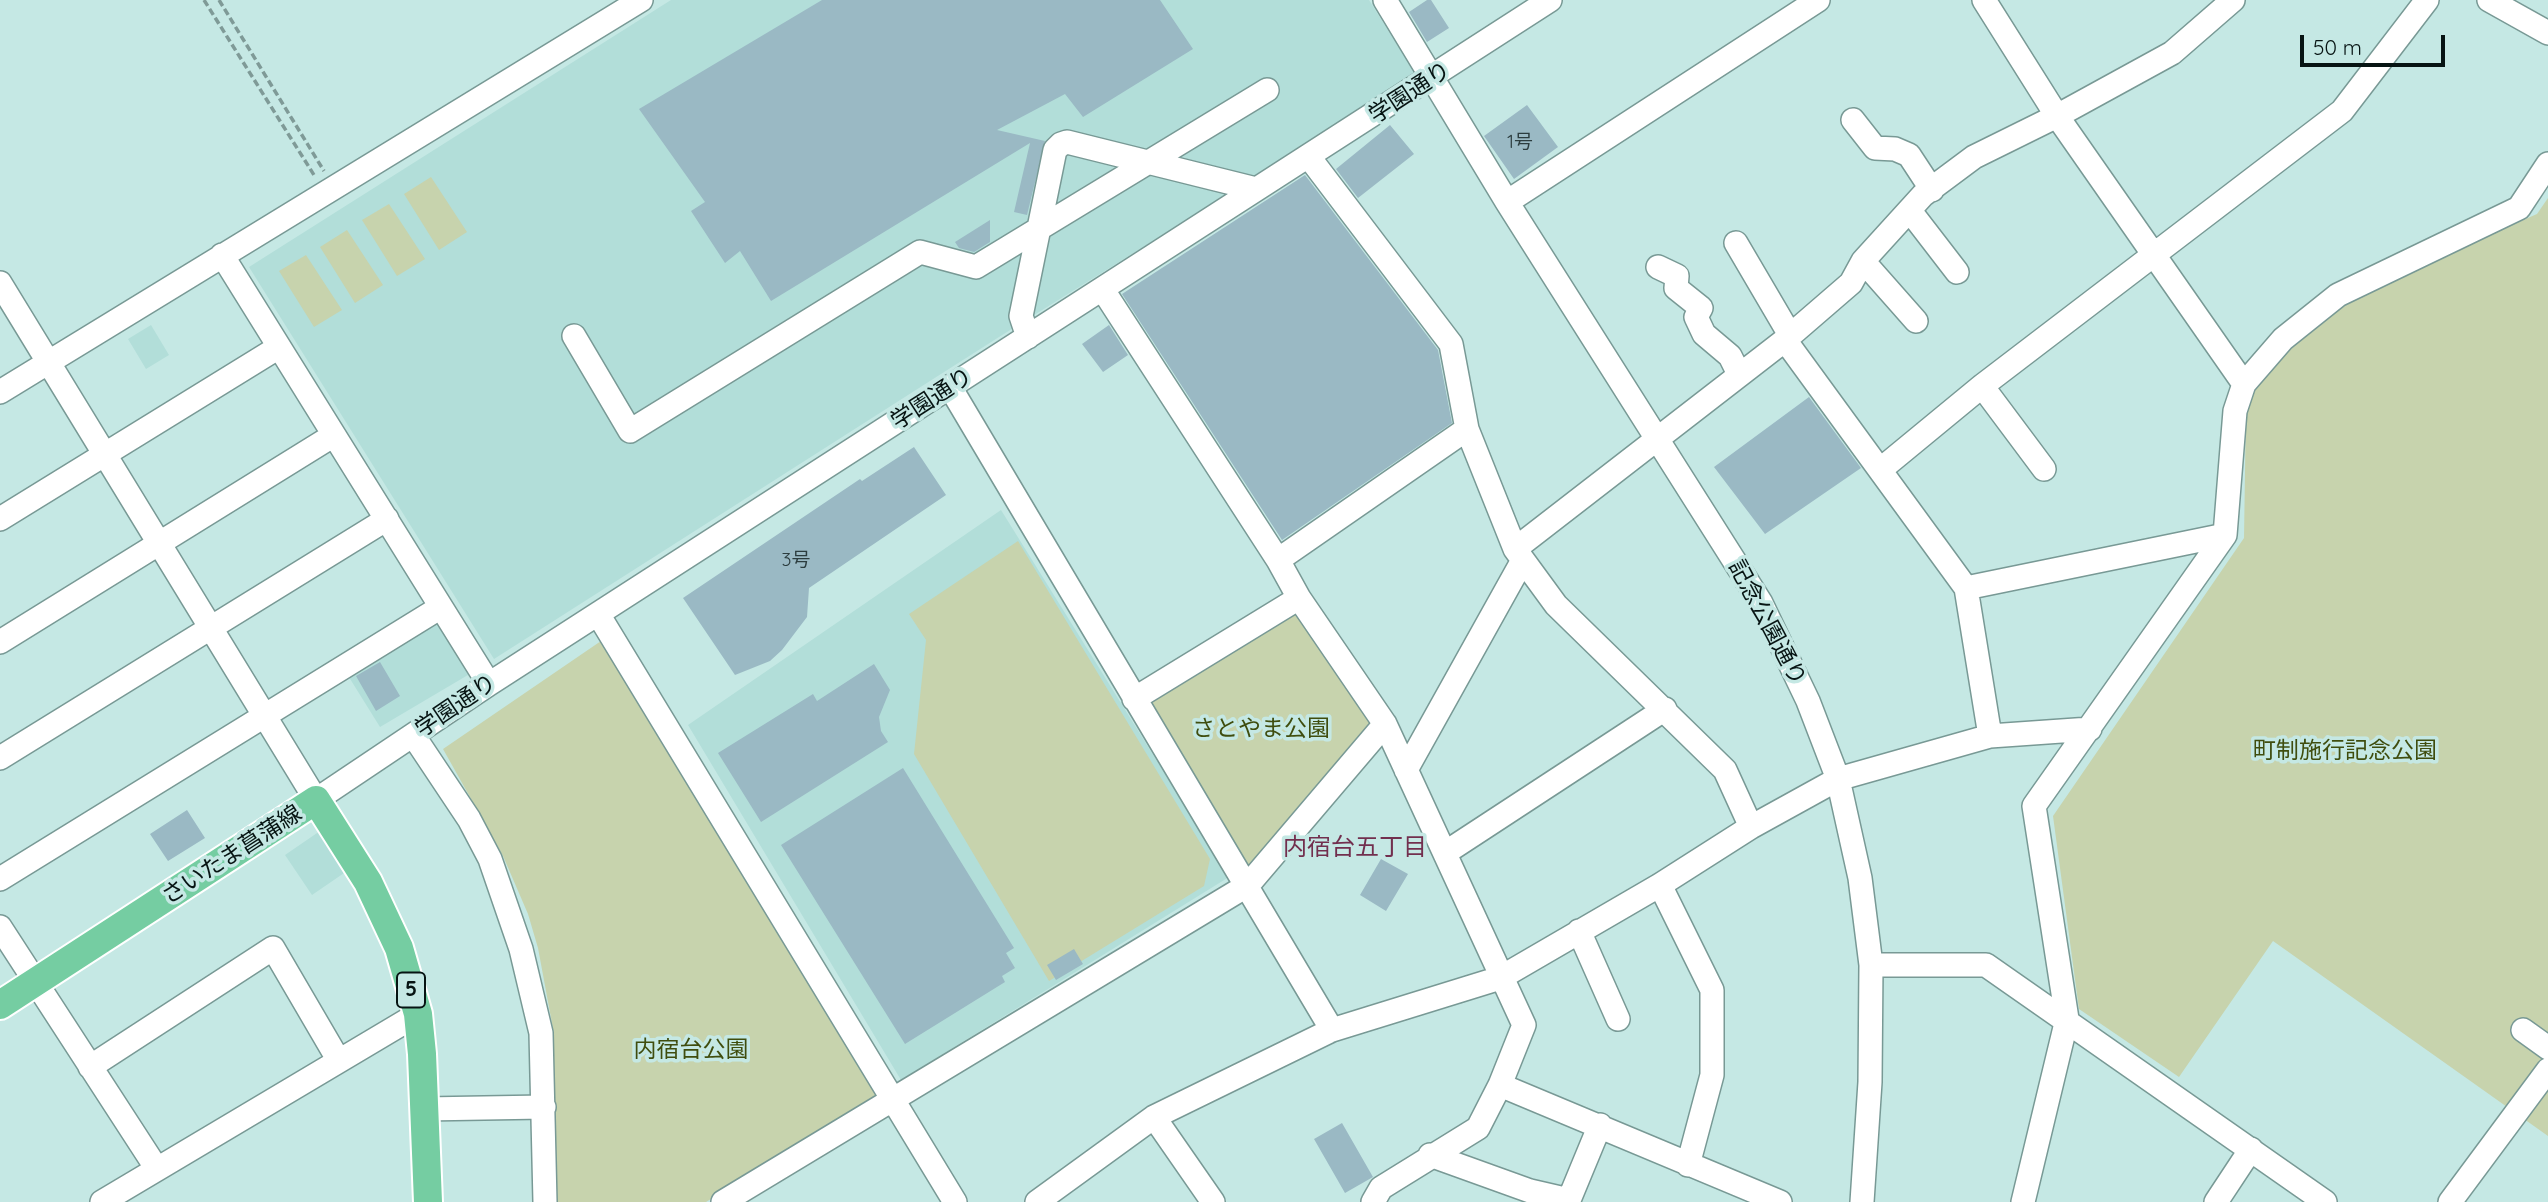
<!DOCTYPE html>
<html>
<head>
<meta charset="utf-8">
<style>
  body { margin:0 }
  #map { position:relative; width:2548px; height:1202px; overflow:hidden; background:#c5e8e4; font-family:Quicksand,sans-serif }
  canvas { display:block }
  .scale { position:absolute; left:2300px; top:35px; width:145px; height:32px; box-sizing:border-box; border:4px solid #071413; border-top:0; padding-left:9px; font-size:21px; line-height:24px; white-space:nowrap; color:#071413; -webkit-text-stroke:5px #c5e8e4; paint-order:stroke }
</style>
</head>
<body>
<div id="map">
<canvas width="2548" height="1202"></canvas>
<div class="scale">50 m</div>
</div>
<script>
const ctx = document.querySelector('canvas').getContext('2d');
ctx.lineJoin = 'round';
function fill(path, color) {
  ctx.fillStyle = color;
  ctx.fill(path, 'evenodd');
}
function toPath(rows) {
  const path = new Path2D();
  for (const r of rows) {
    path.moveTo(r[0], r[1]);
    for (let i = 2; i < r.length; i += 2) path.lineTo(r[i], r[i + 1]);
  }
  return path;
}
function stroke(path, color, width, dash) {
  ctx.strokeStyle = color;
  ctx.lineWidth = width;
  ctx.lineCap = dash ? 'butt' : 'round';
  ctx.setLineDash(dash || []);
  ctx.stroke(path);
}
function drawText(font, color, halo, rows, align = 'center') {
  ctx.font = font + ' Quicksand,"Noto Sans JP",sans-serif';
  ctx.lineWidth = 7;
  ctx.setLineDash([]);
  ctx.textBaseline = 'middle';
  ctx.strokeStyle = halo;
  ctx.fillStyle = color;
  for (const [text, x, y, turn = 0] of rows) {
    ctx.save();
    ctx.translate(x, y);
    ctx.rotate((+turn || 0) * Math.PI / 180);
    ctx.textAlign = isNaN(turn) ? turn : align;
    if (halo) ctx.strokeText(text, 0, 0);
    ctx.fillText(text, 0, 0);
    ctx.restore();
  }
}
const built = toPath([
  [671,0,1369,0,1417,76,999,337,494,659,249,267],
  [151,325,169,355,146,369,128,339],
  [1001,510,1229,877,901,1080,688,725],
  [439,615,473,672,380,727,347,674],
  [320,831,347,871,312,895,285,855]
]);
const green = toPath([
  [431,177,467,232,439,250,404,194],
  [2548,198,2548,1136,2273,941,2179,1077,2079,1009,2053,816,2244,538,2246,405,2257,382,2289,346,2353,295,2537,214],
  [389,204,425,259,397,276,362,220],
  [347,230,383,285,355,303,320,247],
  [306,255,342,310,314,327,279,271],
  [1018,541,1210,859,1204,886,1049,981,914,754,926,640,909,614],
  [1299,598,1385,724,1248,885,1134,699],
  [601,641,879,1095,706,1202,553,1202,554,1034,538,948,528,914,503,856,443,749]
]);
const building = toPath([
  [822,0,1160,0,1193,49,1083,117,1065,94,997,130,1045,141,1027,215,1014,212,1030,143,771,301,740,251,725,263,691,211,705,202,639,109],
  [1427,0,1431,0,1449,28,1427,42,1409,12],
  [1527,105,1558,147,1514,179,1484,136],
  [1390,125,1414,154,1358,198,1336,169],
  [1305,175,1438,350,1452,423,1282,540,1122,294],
  [990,220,990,242,974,252,959,248,955,242],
  [1109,325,1128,355,1103,372,1082,344],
  [1809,397,1861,468,1765,534,1714,467],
  [914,447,946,495,809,588,807,617,782,650,770,661,735,675,683,598,860,479,862,481],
  [380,662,400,696,376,711,356,676],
  [874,664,890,690,879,717,881,731,888,742,761,822,718,753,813,694,817,701],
  [903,768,1014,948,1006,953,1015,968,1002,976,1005,982,905,1044,781,845],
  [187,810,205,838,168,861,150,834],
  [1381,859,1408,874,1386,911,1360,895],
  [1074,949,1083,964,1056,980,1047,965],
  [1342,1123,1373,1177,1345,1193,1314,1139]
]);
const path = toPath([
  [204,0,314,175],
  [219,0,324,171]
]);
const minor = toPath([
  [1385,0,1507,202,1761,603,1808,701,1838,779,1860,878,1871,965,1870,1082,1862,1202],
  [1984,0,2057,116,2244,384],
  [2489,0,2548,33],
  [1853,120,1875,148,1895,149,1909,155,1932,190],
  [1309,157,1451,344,1467,429,1515,549,1556,605,1725,770,1751,827],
  [1507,202,1818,0],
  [1910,211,1957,272],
  [1736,243,1790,335],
  [222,255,489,684],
  [1863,261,1916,321],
  [1658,267,1677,276,1676,288,1701,308,1696,317,1704,334,1730,356,1739,374],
  [0,283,316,800,489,684,1550,0],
  [1103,290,1278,560,1299,598,1385,724,1524,1025,1500,1085,1478,1128,1381,1188,1373,1202],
  [574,336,630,431,920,252,976,267,1267,90],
  [1028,337,1021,316,1055,150,1061,144,1067,142,1256,189],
  [1785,340,1966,588,1990,736],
  [1982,386,2044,469],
  [950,387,1332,1030],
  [0,392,641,0],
  [1880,470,1982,386,2342,111,2427,0],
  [0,519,279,347],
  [1515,549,1785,340,1851,283,1863,261,1923,195,1974,157,2057,116,2172,53,2233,0],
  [1278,560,1467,429],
  [1966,588,2225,535],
  [598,614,955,1202],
  [0,642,334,435],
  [1134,699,1299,598],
  [413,735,469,819,490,859,521,949,541,1033,545,1202],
  [0,758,387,519],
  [1406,770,1523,560],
  [1445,853,1665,709],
  [0,879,441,607],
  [1660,885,1712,990,1712,1075,1688,1165],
  [0,927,157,1169],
  [1579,931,1618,1019],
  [1871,965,1986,965,2325,1202],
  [2523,1030,2548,1048],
  [90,1067,273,948,339,1061],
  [1500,1085,1780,1202],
  [424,1109,544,1107],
  [1154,1117,1213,1202],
  [1430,1155,1530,1191,1569,1200,1600,1125],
  [102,1202,418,1014],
  [723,1202,1248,885,1385,724],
  [1037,1202,1154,1117,1332,1030,1500,978,1660,885,1751,827,1838,779,1990,736,2090,729],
  [2023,1202,2067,1019,2034,806,2225,535,2235,411,2244,384,2283,339,2338,295,2519,208,2548,164],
  [2216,1202,2251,1149],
  [2450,1202,2548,1070]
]);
const major = toPath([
  [0,1005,316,800,368,882,399,948,418,1014,422,1054,428,1202]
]);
const numberNames = [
  ["1号",1520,142],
  ["3号",796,560]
];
const shields = [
  [411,990,28]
];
const shieldNames = [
  ["5",411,990]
];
const streetNames = [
  ["学園通り",1410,93,-33],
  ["学園通り",932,399,-33],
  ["記念公園通り",1767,623,62],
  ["学園通り",456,706,-34],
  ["さいたま菖蒲線",232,855,-33]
];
const parkNames = [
  ["さとやま公園",1261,729],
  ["町制施行記念公園",2345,751],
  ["内宿台公園",691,1050]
];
const neighbourhoodNames = [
  ["内宿台五丁目",1355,848]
];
fill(built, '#b2ded9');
fill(green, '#c7d3ad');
fill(building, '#9ab9c4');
stroke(minor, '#789995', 26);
stroke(major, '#fff', 32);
stroke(path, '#7f9a97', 3.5, [7, 3.5]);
stroke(minor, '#fff', 23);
stroke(major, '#75cda2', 28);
drawText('19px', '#2c3d3f', null, numberNames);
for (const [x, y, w] of shields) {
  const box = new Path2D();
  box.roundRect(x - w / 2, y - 17.5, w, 35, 5);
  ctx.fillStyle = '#c5e8e4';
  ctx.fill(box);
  stroke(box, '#071413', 2);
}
drawText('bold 21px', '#071413', null, shieldNames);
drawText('23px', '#071413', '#c5e8e4', streetNames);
drawText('23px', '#3f4d0e', '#c5e8e4', parkNames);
drawText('24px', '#722f4e', '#c5e8e4', neighbourhoodNames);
</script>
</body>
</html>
